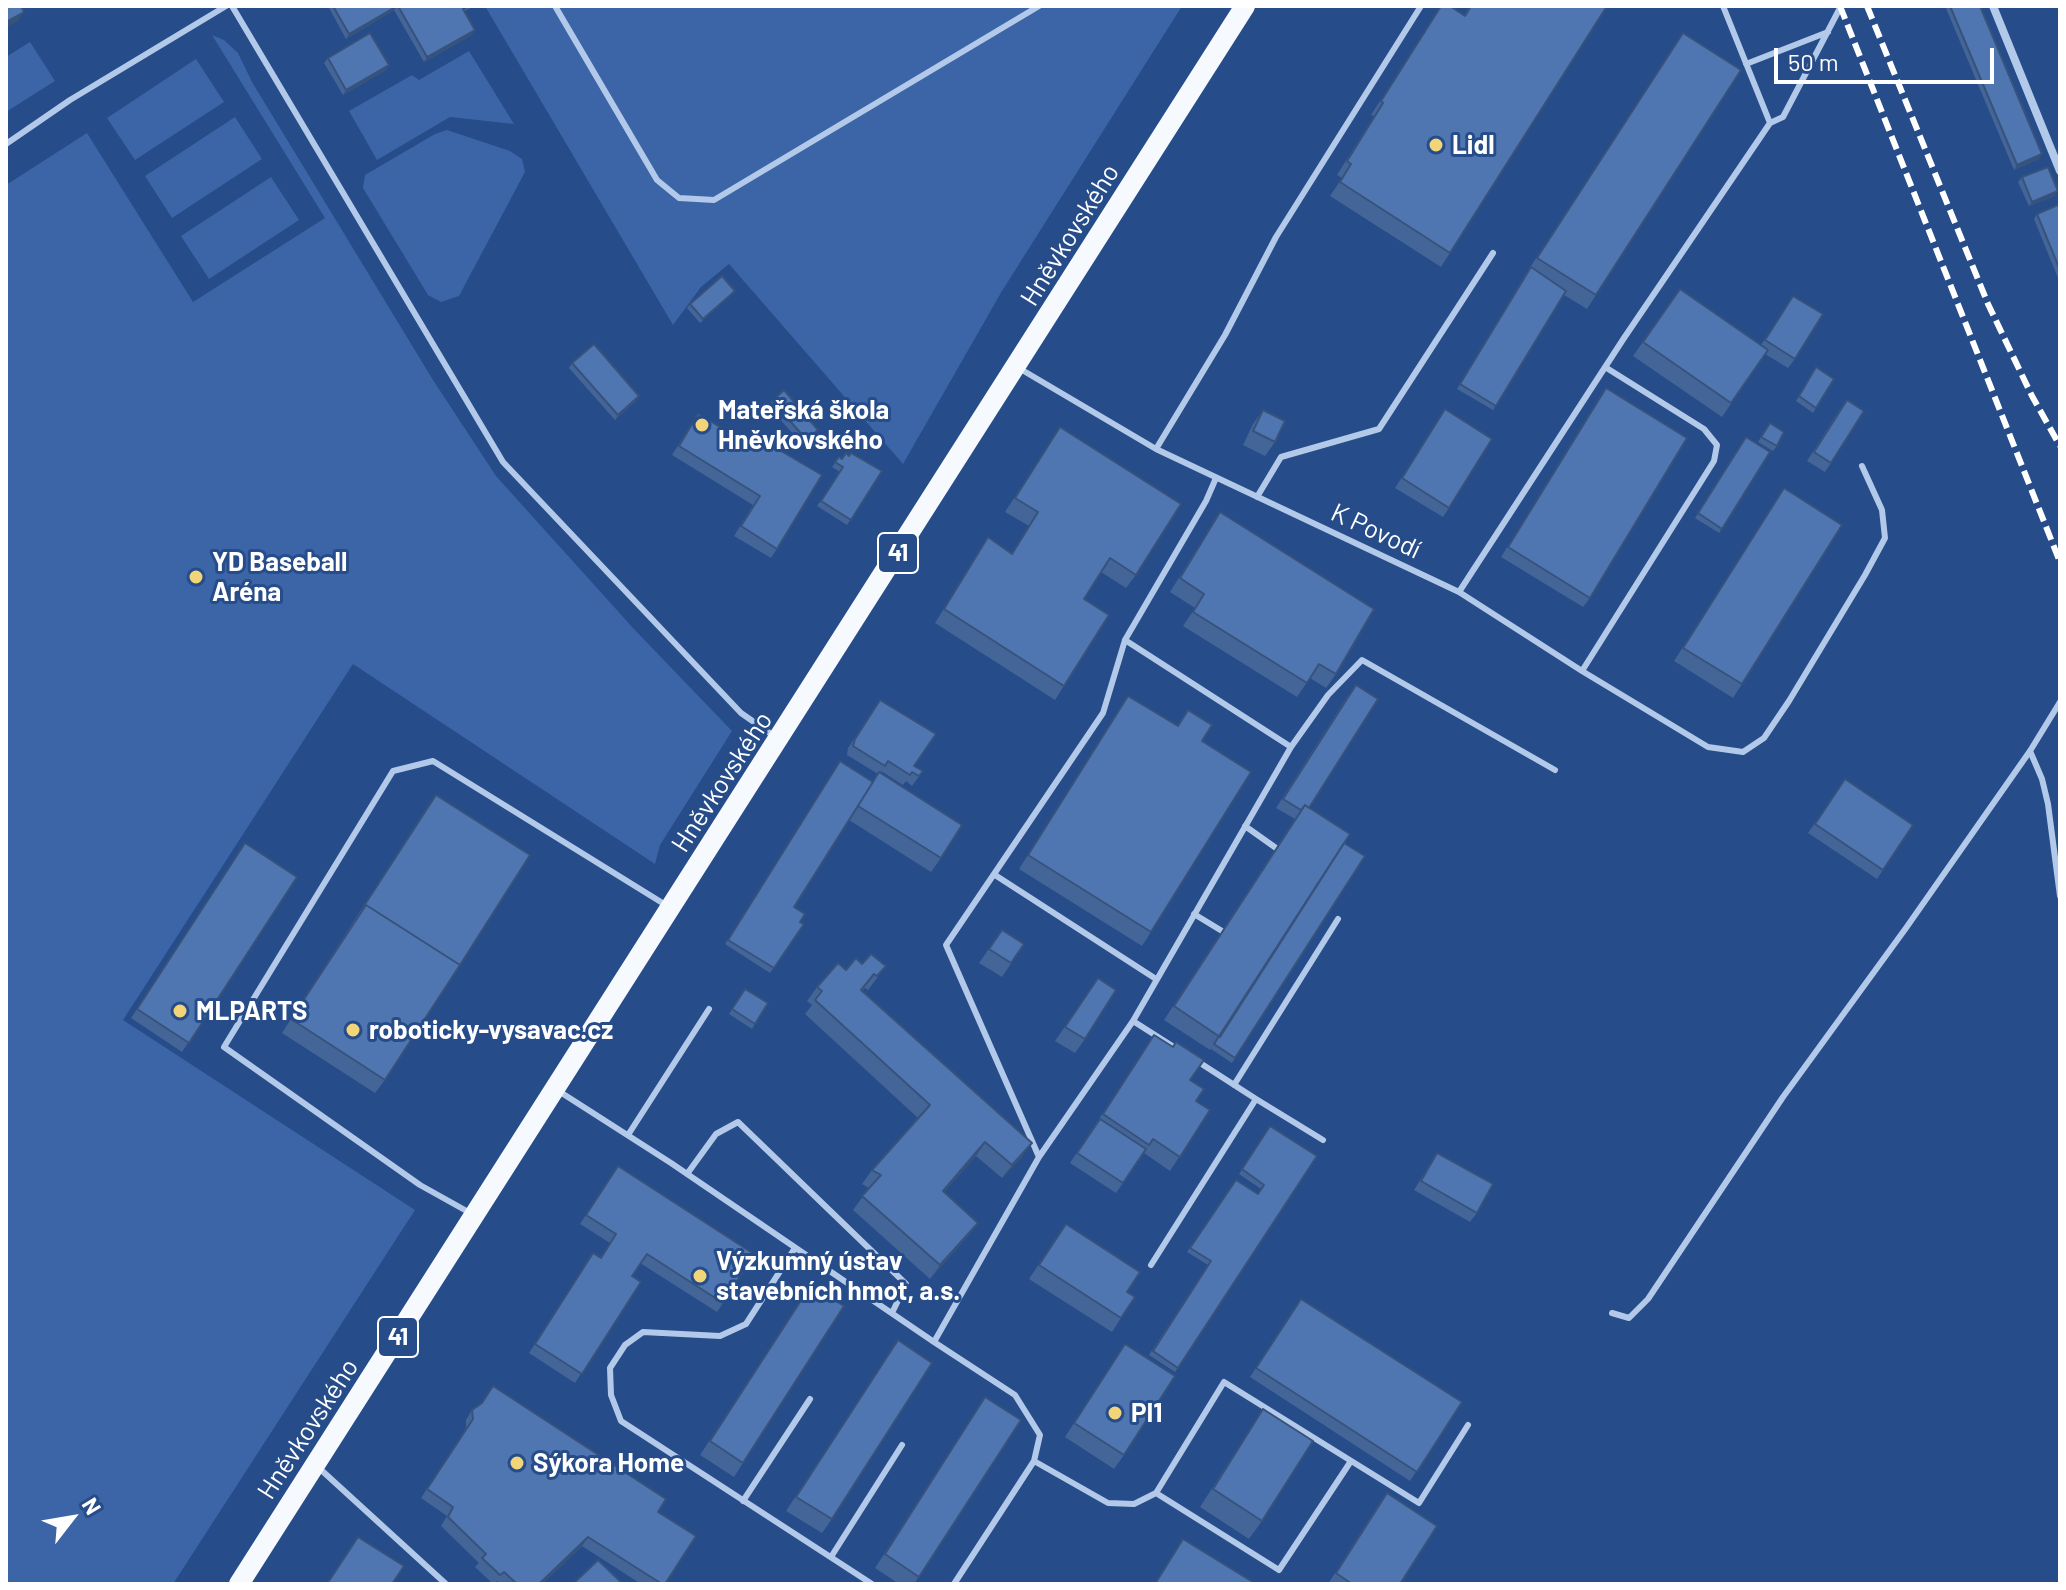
<!DOCTYPE html>
<html>
<head>
<meta charset="utf-8">
<style>
  body { margin:0 }
  #map { position:relative; width:2066px; height:1590px; overflow:hidden; background:#264c89; font-family:Barlow,sans-serif }
  canvas { display:block }
  .frame { position:absolute; inset:0; border:8px solid #fff; pointer-events:none }
  .north { position:absolute; left:32px; top:1478px; width:80px; height:80px; -webkit-text-stroke:6px #264c89; paint-order:stroke; rotate:59deg; font-size:22px; font-weight:700; line-height:32px; text-align:center; color:#fff }
  .north::after { content:''; display:block; margin:auto; width:28px; height:36px; background:#fff; clip-path:polygon(50% 0,100% 100%,50% 72%,0 100%) }
  .scale { position:absolute; left:1774px; top:48px; width:220px; height:36px; box-sizing:border-box; border:4px solid #fff; border-top:0; padding-left:10px; font-size:24px; line-height:28px; white-space:nowrap; color:#fff; -webkit-text-stroke:6px #264c89; paint-order:stroke }
</style>
</head>
<body>
<div id="map">
<canvas width="2066" height="1590"></canvas>
<div class="frame"></div>
<div class="north">N</div>
<div class="scale">50 m</div>
</div>
<script>
const ctx = document.querySelector('canvas').getContext('2d');
ctx.lineJoin = 'round';
function fill(path, color) {
  ctx.fillStyle = color;
  ctx.fill(path, 'evenodd');
}
function toPath(rows) {
  const path = new Path2D();
  for (const r of rows) {
    path.moveTo(r[0], r[1]);
    for (let i = 2; i < r.length; i += 2) path.lineTo(r[i], r[i + 1]);
  }
  return path;
}
function stroke(path, color, width, dash) {
  ctx.strokeStyle = color;
  ctx.lineWidth = width;
  ctx.lineCap = dash ? 'butt' : 'round';
  ctx.setLineDash(dash || []);
  ctx.stroke(path);
}
function drawText(font, color, halo, rows, align = 'center') {
  ctx.font = font + ' Barlow,sans-serif';
  ctx.lineWidth = 6;
  ctx.setLineDash([]);
  ctx.textBaseline = 'middle';
  ctx.strokeStyle = halo;
  ctx.fillStyle = color;
  for (const [text, x, y, turn = 0] of rows) {
    ctx.save();
    ctx.translate(x, y);
    ctx.rotate((+turn || 0) * Math.PI / 180);
    ctx.textAlign = isNaN(turn) ? turn : align;
    if (halo) ctx.strokeText(text, 0, 0);
    ctx.fillText(text, 0, 0);
    ctx.restore();
  }
}
const green = toPath([
  [485,6,1182,6,1002,291,903,464,729,264,701,287,673,325],
  [212,35,224,40,238,53,252,82,433,380,496,476,634,629,732,731,660,845,655,864,353,664,123,1020,415,1210,173,1584,6,1584,6,185,87,133,193,302,325,218],
  [30,42,55,81,6,112,6,57],
  [469,51,514,124,450,117,377,160,349,111,412,75,419,80],
  [196,59,224,102,135,160,107,118],
  [235,117,262,159,172,218,145,176],
  [447,130,510,151,522,159,525,172,459,296,441,302,428,295,363,188,365,175,435,134],
  [271,177,299,220,209,279,181,236]
]);
const service = toPath([
  [232,6,503,462,741,713,774,736],
  [555,6,657,180,679,198,714,200,1039,6],
  [1723,6,1770,123],
  [1746,64,1828,32],
  [6,144,70,100,226,6],
  [1017,367,1156,449,1459,592,1582,671,1708,747,1743,752,1764,738,1789,701,1865,575,1885,538,1882,510,1862,466],
  [1156,449,1225,335,1276,237,1421,6],
  [1257,497,1281,457,1379,429,1493,253],
  [1459,592,1624,338,1770,123,1783,117,1841,6],
  [1582,671,1714,461,1717,445,1704,429,1605,367],
  [1291,747,1328,695,1362,660,1555,770],
  [2030,751,2042,779,2048,804,2060,896],
  [1245,826,1276,848],
  [995,875,1156,979],
  [1194,914,1222,931],
  [1133,1021,1177,1049],
  [1234,1085,1338,919],
  [557,1090,671,1163,934,1342,1039,1157,946,945,1103,713,1125,640,1206,501,1216,478],
  [1256,1099,1323,1140],
  [628,1135,709,1009],
  [1039,1157,1133,1021,1291,747,1125,640],
  [687,1174,716,1134,738,1122,906,1284,892,1313],
  [472,1214,420,1185,224,1047,393,771,433,761,669,907],
  [795,1248,746,1324,720,1336,643,1332,625,1345,610,1368,611,1395,621,1421,872,1584],
  [1151,1265,1256,1099,1197,1061],
  [1612,1313,1629,1318,1648,1299,1783,1097,1906,928,2030,751,2060,702],
  [934,1342,1015,1395,1040,1435,1034,1461,1108,1503,1134,1504,1156,1493,1279,1570,1351,1461],
  [319,1468,446,1584],
  [1156,1493,1224,1382,1419,1503,1468,1425],
  [743,1501,810,1399],
  [831,1557,902,1445],
  [954,1584,1034,1461]
]);
const minor = toPath([
  [1993,6,2060,171]
]);
const primary = toPath([
  [239,1584,1245,6]
]);
const rail = toPath([
  [1840,6,2060,562],
  [1867,6,1988,304,2032,396,2060,446]
]);
const wall = toPath([
  [328,6,474,6,465,11,472,35,424,62,394,10,346,39],
  [1441,6,1464,15,1470,6,1607,6,1441,267,1330,196,1342,178,1337,175,1374,116,1371,115],
  [1945,6,1980,6,2039,159,2014,170],
  [1683,33,1596,295,1587,309,1564,295,1493,410,1457,389,1527,272],
  [328,58,389,65,386,70,343,95,324,63],
  [2022,177,2055,196,2029,206,2018,182],
  [2060,204,2060,283,2034,219,2037,214],
  [1680,289,1761,345,1787,305,1795,359,1788,368,1765,354,1722,417,1633,356],
  [731,295,700,323,687,308,690,304],
  [572,363,639,396,636,401,615,420,569,368],
  [1816,367,1834,379,1813,413,1796,401],
  [1606,388,1590,598,1583,607,1501,557],
  [772,401,815,435,803,445,768,406],
  [1445,409,1449,508,1443,517,1395,488],
  [1840,409,1831,463,1825,472,1807,461],
  [1263,410,1275,442,1265,456,1243,445,1253,424],
  [698,414,758,449,777,549,771,558,734,536,753,505,672,455],
  [1770,423,1777,446,1773,451,1758,442],
  [1060,427,1136,575,1126,588,1101,572,1084,599,1064,686,1055,700,935,623,988,537,1012,553,1029,526,1005,512],
  [1746,437,1770,452,1719,533,1695,518],
  [839,457,882,471,847,525,817,506,840,472,832,467],
  [1784,488,1742,684,1733,698,1674,661],
  [1220,512,1336,674,1326,688,1310,678,1297,697,1183,626,1195,608,1170,592],
  [1349,694,1309,808,1344,843,1365,856,1232,1063,1211,1049,1210,1050,1164,1020,1295,819,1276,808],
  [1128,696,1177,726,1188,710,1202,741,1151,932,1142,946,1019,869],
  [880,700,914,766,923,771,912,786,906,781,903,785,881,771,880,773,941,858,931,872,849,820,794,907,800,922,804,924,770,973,725,944,840,761,873,782,878,774,847,755,848,748],
  [1845,779,1913,825,1877,879,1808,833],
  [429,804,385,1080,375,1093,282,1033],
  [245,843,297,877,182,1052,131,1018],
  [1002,930,1024,944,1002,977,979,963],
  [862,964,886,966,868,990,865,988,862,991,1022,1157,1002,1178,976,1156,944,1192,978,1223,968,1236,930,1279,853,1210,869,1188,862,1184,872,1170,918,1118,805,1014,812,1005,807,1001,817,987,846,970],
  [1098,978,1085,1039,1075,1053,1055,1041],
  [745,989,768,1003,752,1029,729,1014],
  [1154,1035,1173,1047,1190,1080,1196,1101,1210,1110,1170,1171,1144,1153,1116,1193,1070,1163],
  [1270,1126,1317,1156,1175,1372,1149,1355,1208,1265,1187,1252,1236,1180,1258,1194,1261,1189,1239,1174],
  [1437,1153,1477,1213,1470,1222,1414,1190],
  [618,1166,723,1303,717,1312,640,1263,632,1276,641,1282,575,1383,529,1353,587,1263,600,1258,610,1243,580,1224],
  [1056,1238,1127,1292,1121,1318,1112,1332,1029,1279],
  [811,1285,743,1463,734,1477,700,1455],
  [1294,1308,1462,1402,1410,1481,1250,1377],
  [898,1340,832,1519,822,1533,786,1511],
  [1125,1344,1124,1455,1114,1469,1065,1437],
  [985,1397,1021,1420,914,1584,899,1584,875,1568],
  [1263,1409,1262,1521,1249,1539,1200,1507],
  [472,1410,658,1512,665,1584,641,1584,582,1546,542,1584,500,1584,497,1581,493,1584,475,1567,479,1563,441,1526,447,1516,421,1498,466,1428,466,1420],
  [1387,1493,1400,1584,1328,1584,1377,1507]
]);
const shadedWall = toPath([
  [398,6,394,10,346,39,349,34],
  [24,12,18,21,6,28,6,22],
  [475,30,472,35,424,62,427,57],
  [389,65,386,70,343,95,346,90],
  [2042,154,2039,159,2014,170,2017,165],
  [2058,191,2055,196,2029,206,2032,202],
  [639,396,636,401,615,420,618,415],
  [985,1142,976,1156,933,1205,943,1191],
  [1032,1143,1022,1157,1002,1178,1012,1165],
  [978,1223,968,1236,930,1279,940,1265],
  [588,1537,582,1546,542,1584,539,1584]
]);
const building = toPath([
  [6,6,21,6,24,12,6,22,6,6],
  [333,6,397,6,349,34,333,6],
  [398,6,469,6,463,9,475,30,427,57,398,6],
  [1441,6,1450,6,1465,16,1471,6,1607,6,1450,253,1340,182,1351,164,1347,161,1383,103,1381,101,1441,6],
  [1950,6,1980,6,2042,154,2017,165,1950,6],
  [370,33,389,65,346,90,328,58,370,33],
  [1683,33,1741,70,1596,295,1537,258,1683,33],
  [2048,167,2058,191,2032,202,2022,177,2048,167],
  [2060,204,2060,270,2037,214,2060,204],
  [1531,267,1566,291,1496,406,1460,384,1531,267],
  [722,276,735,291,703,319,690,304,722,276],
  [1680,289,1768,350,1731,403,1643,342,1680,289],
  [1793,296,1823,314,1795,359,1765,340,1793,296],
  [594,344,639,396,618,415,572,363,594,344],
  [1816,367,1834,379,1816,408,1799,396,1816,367],
  [1606,388,1687,438,1590,598,1508,547,1606,388],
  [784,390,818,430,807,440,772,401,784,390],
  [1847,400,1864,411,1831,463,1814,452,1847,400],
  [1445,409,1492,439,1449,508,1402,478,1445,409],
  [1263,410,1285,421,1275,442,1253,431,1263,410],
  [698,414,759,450,764,441,822,475,777,549,741,526,760,496,679,446,698,414],
  [1770,423,1784,432,1777,446,1761,437,1770,423],
  [1060,427,1181,504,1136,575,1110,558,1084,599,1109,615,1064,686,944,609,988,537,1012,554,1038,512,1015,498,1060,427],
  [1746,437,1770,452,1722,529,1698,513,1746,437],
  [846,453,849,456,851,453,882,471,851,520,821,501,843,467,835,462,839,457,842,459,846,453],
  [1784,488,1842,525,1742,684,1683,648,1784,488],
  [1220,512,1374,609,1336,674,1319,664,1307,683,1193,612,1204,594,1180,578,1220,512],
  [1356,685,1378,699,1309,808,1305,805,1301,810,1283,799,1356,685],
  [1128,696,1178,726,1188,710,1212,725,1202,741,1251,772,1151,932,1028,855,1128,696],
  [880,700,936,734,914,766,923,771,919,776,912,772,910,775,888,761,885,766,853,746,855,739,880,700],
  [840,761,873,782,794,907,805,914,800,922,804,924,774,968,728,940,840,761],
  [879,772,962,825,941,858,858,806,879,772],
  [1845,779,1913,825,1883,870,1815,824,1845,779],
  [436,795,530,855,460,965,366,905,362,909,436,795],
  [1305,805,1350,834,1220,1037,1174,1006,1305,805],
  [245,843,297,877,189,1043,137,1009,245,843],
  [1344,843,1365,856,1235,1058,1214,1044,1344,843],
  [366,905,460,965,385,1080,291,1019,366,905],
  [1002,930,1024,944,1011,963,989,949,1002,930],
  [871,954,886,966,877,976,874,974,861,990,1032,1143,1012,1165,985,1142,943,1191,978,1223,940,1265,862,1196,881,1175,872,1170,930,1105,815,1000,822,991,817,987,838,963,846,970,856,958,862,964,871,954],
  [1098,978,1116,990,1085,1039,1065,1027,1098,978],
  [745,989,768,1003,755,1024,732,1009,745,989],
  [1154,1035,1173,1047,1176,1042,1204,1060,1190,1080,1204,1089,1196,1101,1210,1110,1180,1157,1153,1139,1149,1145,1103,1114,1154,1035],
  [1100,1119,1146,1149,1123,1183,1077,1153,1100,1119],
  [1270,1126,1317,1156,1178,1368,1153,1351,1211,1261,1190,1248,1236,1180,1258,1194,1264,1185,1242,1169,1270,1126],
  [1437,1153,1493,1184,1477,1213,1421,1181,1437,1153],
  [618,1166,754,1254,723,1303,647,1254,632,1276,641,1282,582,1374,535,1344,593,1253,601,1258,616,1234,586,1215,618,1166],
  [1066,1224,1140,1272,1127,1292,1135,1297,1121,1318,1039,1265,1066,1224],
  [811,1285,844,1306,743,1463,710,1441,811,1285],
  [1301,1299,1462,1402,1417,1472,1256,1368,1301,1299],
  [898,1340,932,1363,832,1519,796,1497,898,1340],
  [1125,1344,1175,1376,1124,1455,1074,1423,1125,1344],
  [493,1386,666,1499,658,1512,696,1536,665,1584,662,1584,588,1537,539,1584,517,1584,504,1572,500,1575,482,1558,486,1554,448,1517,453,1507,427,1489,473,1419,472,1410,482,1403,493,1386],
  [985,1397,1021,1420,919,1577,885,1554,985,1397],
  [1263,1409,1313,1441,1262,1521,1213,1489,1263,1409],
  [1387,1493,1437,1526,1400,1584,1352,1584,1336,1573,1387,1493],
  [358,1537,404,1566,392,1584,327,1584,358,1537],
  [1183,1539,1256,1584,1155,1584,1183,1539],
  [598,1560,623,1584,573,1584,598,1560]
]);
const markers = [
  [1436,145,8,"#f2d578"],
  [702,425,8,"#f2d578"],
  [196,577,8,"#f2d578"],
  [180,1011,8,"#f2d578"],
  [353,1030,8,"#f2d578"],
  [700,1276,8,"#f2d578"],
  [1115,1413,8,"#f2d578"],
  [517,1463,8,"#f2d578"]
];
const shields = [
  [898,553,40],
  [398,1337,40]
];
const shieldNames = [
  ["41",898,553],
  ["41",398,1337]
];
const poiNames = [
  ["Lidl",1452,145],
  ["Mateřská škola",718,410],
  ["Hněvkovského",718,440],
  ["YD Baseball",212,562],
  ["Aréna",212,592],
  ["MLPARTS",196,1011],
  ["roboticky-vysavac.cz",369,1030],
  ["Výzkumný ústav",716,1261],
  ["stavebních hmot, a.s.",716,1291],
  ["PI1",1131,1413],
  ["Sýkora Home",533,1463]
];
const streetNames = [
  ["Hněvkovského",1070,235,-58],
  ["K Povodí",1376,531,25],
  ["Hněvkovského",722,782,-57],
  ["Hněvkovského",308,1429,-57]
];
fill(green, '#3b65a6');
stroke(service, '#b3c9e9', 6);
stroke(minor, '#b3c9e9', 8);
stroke(primary, '#f6f9fe', 20);
stroke(rail, '#fff', 6, [14, 6]);
fill(wall, '#446598');
fill(shadedWall, '#37537c');
fill(building, '#4f76b1');
stroke(building, '#37537c', 2);
for (const [x, y, r, color] of markers) {
  const dot = new Path2D();
  dot.arc(x, y, r, 0, 2 * Math.PI);
  ctx.fillStyle = color;
  ctx.fill(dot);
  stroke(dot, '#264c89', 3);
}
for (const [x, y, w] of shields) {
  const box = new Path2D();
  box.roundRect(x - w / 2, y - 20, w, 40, 6);
  ctx.fillStyle = '#264c89';
  ctx.fill(box);
  stroke(box, '#fff', 2);
}
drawText('bold 24px', '#fff', null, shieldNames);
drawText('bold 26px', '#fff', '#264c89', poiNames, 'left');
drawText('26px', '#fff', '#264c89', streetNames);
</script>
</body>
</html>
